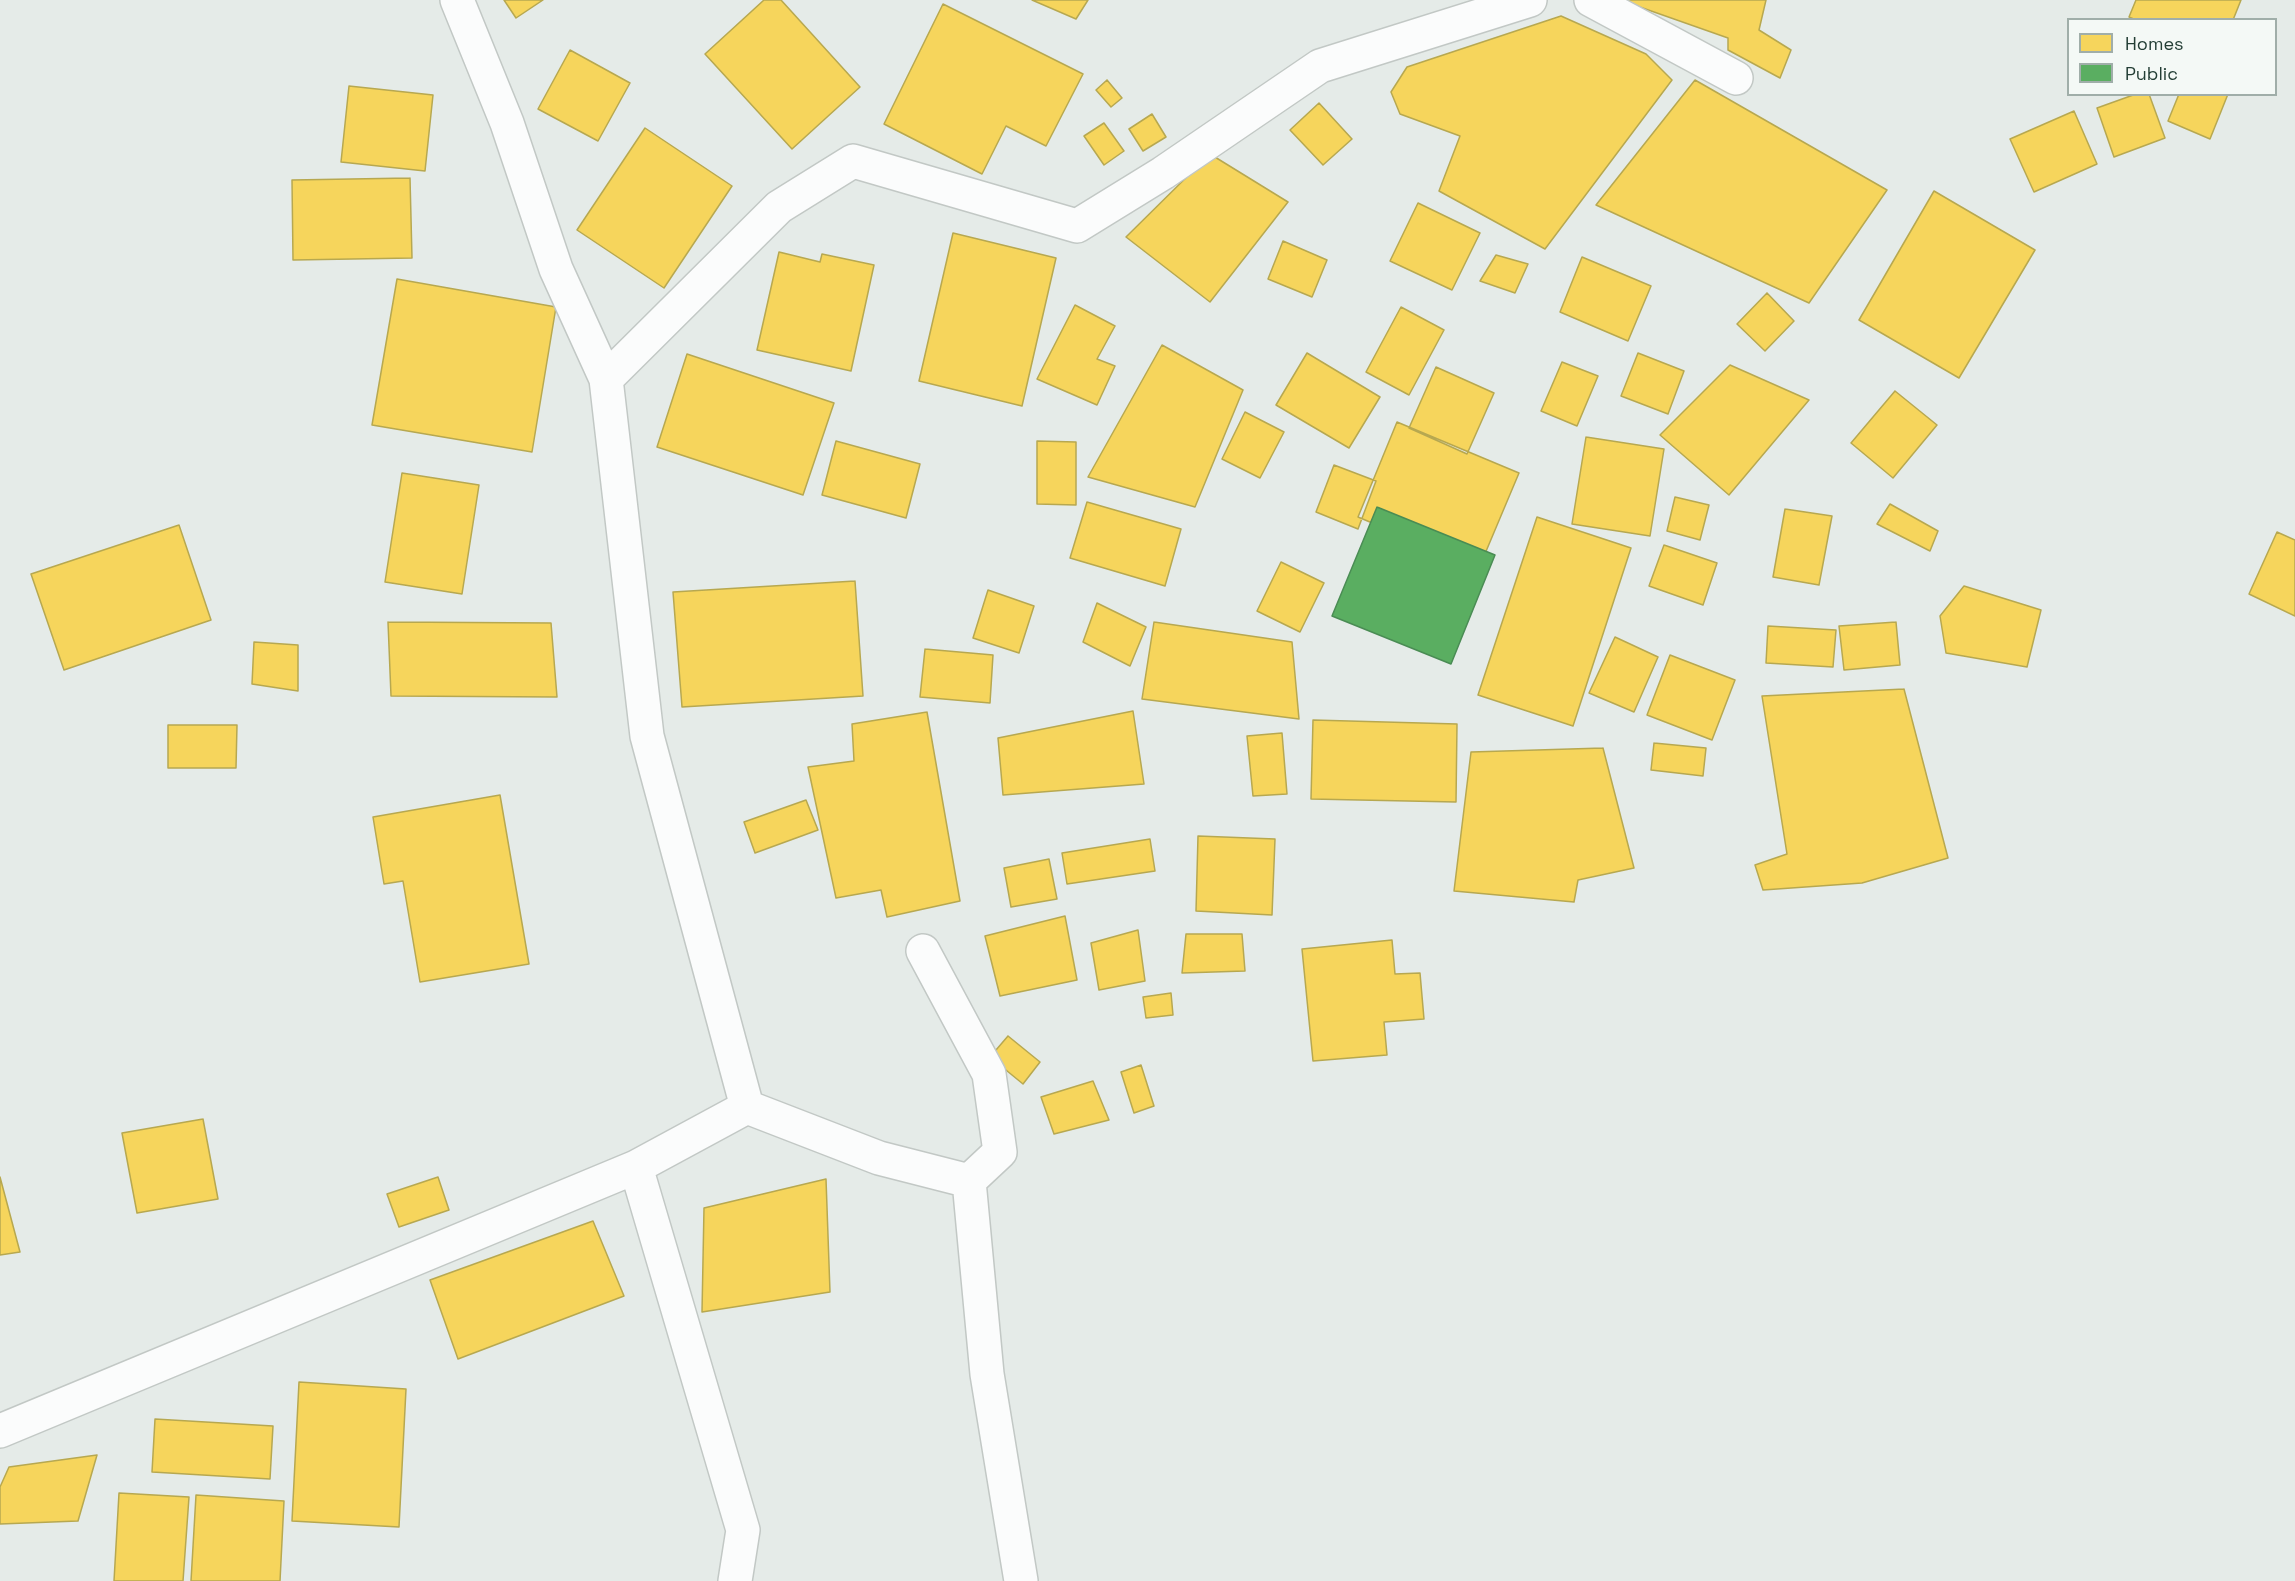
<!DOCTYPE html>
<html>
<head>
<meta charset="utf-8">
<style>
  body { margin:0 }
  #map { position:relative; width:2295px; height:1581px; overflow:hidden; background:#e5ebe8; font-family:"Space Grotesk",sans-serif }
  canvas { display:block }
  .legend { position:absolute; left:2067px; top:18px; width:210px; height:78px; box-sizing:border-box; background:#f4f9f6; border:2px solid #a0aea9; margin:0; padding:8px 10px; list-style:none; font-size:18px; color:#233e35 }
  .legend li { display:flex; align-items:center; gap:12px; height:30px }
  .legend b { width:30px; border:2px solid #a0aea9 }
</style>
</head>
<body>
<div id="map">
<canvas width="2295" height="1581"></canvas>
<ul class="legend">
<li><b style="height:16px;background:#f6d55c"></b>Homes</li>
<li><b style="height:16px;background:#5aae61"></b>Public</li>
</ul>
</div>
<script>
const ctx = document.querySelector('canvas').getContext('2d');
ctx.lineJoin = 'round';
function fill(path, color) {
  ctx.fillStyle = color;
  ctx.fill(path, 'evenodd');
}
function toPath(rows) {
  const path = new Path2D();
  for (const r of rows) {
    path.moveTo(r[0], r[1]);
    for (let i = 2; i < r.length; i += 2) path.lineTo(r[i], r[i + 1]);
  }
  return path;
}
function stroke(path, color, width, dash) {
  ctx.strokeStyle = color;
  ctx.lineWidth = width;
  ctx.lineCap = dash ? 'butt' : 'round';
  ctx.setLineDash(dash || []);
  ctx.stroke(path);
}
const homes = toPath([
  [504,0,543,0,516,18,504,0],
  [764,0,781,0,860,87,792,149,705,54,764,0],
  [1032,0,1088,0,1076,19,1032,0],
  [1620,0,1766,0,1759,30,1791,50,1780,78,1728,50,1728,38,1620,0],
  [2136,0,2241,0,2233,20,2136,20,2129,17,2136,0],
  [943,4,1083,74,1046,146,1006,126,982,174,884,124,943,4],
  [1561,16,1646,54,1672,80,1545,249,1439,191,1460,136,1400,114,1391,92,1407,67,1561,16],
  [570,50,630,83,598,141,538,109,570,50],
  [1107,80,1122,98,1111,107,1096,90,1107,80],
  [1695,80,1887,190,1809,303,1596,205,1695,80],
  [349,86,433,95,425,171,341,162,349,86],
  [2136,94,2149,94,2165,138,2114,157,2097,108,2136,94],
  [2179,94,2228,94,2210,139,2168,121,2179,94],
  [1319,103,1352,139,1323,165,1290,130,1319,103],
  [2074,111,2097,164,2034,192,2010,139,2074,111],
  [1152,114,1166,137,1143,151,1129,129,1152,114],
  [1104,123,1124,151,1104,165,1084,136,1104,123],
  [645,128,732,186,664,288,577,230,645,128],
  [1210,154,1288,202,1210,302,1126,237,1210,154],
  [410,178,412,258,293,260,292,180,410,178],
  [1934,191,2035,250,1959,378,1859,320,1934,191],
  [1418,203,1480,233,1452,290,1390,261,1418,203],
  [953,233,1056,258,1022,406,919,381,953,233],
  [1283,241,1327,260,1312,297,1268,279,1283,241],
  [779,252,820,262,822,254,874,265,851,371,757,350,779,252],
  [1496,255,1528,264,1515,293,1480,281,1496,255],
  [1582,257,1651,286,1628,341,1560,312,1582,257],
  [397,279,556,307,532,452,372,425,397,279],
  [1767,293,1794,321,1765,351,1737,324,1767,293],
  [1075,305,1115,326,1097,359,1115,366,1097,405,1037,379,1075,305],
  [1401,307,1444,330,1409,395,1366,372,1401,307],
  [1162,345,1243,390,1195,507,1088,477,1162,345],
  [1307,353,1380,397,1349,448,1276,405,1307,353],
  [1638,353,1684,371,1668,414,1621,396,1638,353],
  [687,354,834,403,803,495,657,447,687,354],
  [1562,362,1598,376,1577,426,1541,411,1562,362],
  [1730,365,1809,400,1729,495,1660,435,1730,365],
  [1436,367,1494,393,1467,454,1409,428,1436,367],
  [1895,391,1937,425,1893,478,1851,443,1895,391],
  [1245,412,1284,432,1260,478,1222,459,1245,412],
  [1397,422,1519,473,1479,568,1358,517,1397,422],
  [1586,437,1664,449,1650,536,1572,524,1586,437],
  [836,441,920,464,906,518,822,495,836,441],
  [1037,441,1076,442,1076,505,1037,504,1037,441],
  [1334,465,1376,481,1358,529,1316,512,1334,465],
  [402,473,479,485,462,594,385,582,402,473],
  [1675,497,1709,505,1700,540,1667,531,1675,497],
  [1087,502,1181,529,1165,586,1070,558,1087,502],
  [1890,504,1938,531,1930,551,1877,524,1890,504],
  [1785,509,1832,516,1819,585,1773,577,1785,509],
  [1537,517,1631,548,1573,726,1478,695,1537,517],
  [179,525,211,620,64,670,31,574,179,525],
  [2277,532,2295,540,2295,616,2249,594,2277,532],
  [1664,545,1717,563,1703,605,1649,586,1664,545],
  [1281,562,1324,583,1300,632,1257,611,1281,562],
  [855,581,863,696,682,707,673,592,855,581],
  [1964,586,2041,610,2027,667,1946,653,1940,616,1964,586],
  [988,590,1034,606,1019,653,973,638,988,590],
  [1097,603,1146,627,1130,666,1083,642,1097,603],
  [388,622,551,623,557,697,391,696,388,622],
  [1154,622,1292,642,1299,719,1142,699,1154,622],
  [1896,622,1900,665,1844,670,1839,626,1896,622],
  [1768,626,1836,630,1833,667,1766,663,1768,626],
  [1615,637,1658,657,1634,712,1589,693,1615,637],
  [254,642,298,645,298,691,252,684,254,642],
  [925,649,993,655,990,703,920,697,925,649],
  [1670,655,1735,680,1712,740,1647,715,1670,655],
  [1904,689,1948,858,1862,883,1763,890,1755,865,1787,854,1762,696,1904,689],
  [1133,711,1144,784,1003,795,998,738,1133,711],
  [927,712,960,901,887,917,881,890,836,898,808,767,854,761,852,724,927,712],
  [1313,720,1457,724,1456,802,1311,799,1313,720],
  [168,725,237,725,236,768,168,768,168,725],
  [1282,733,1287,794,1253,796,1247,736,1282,733],
  [1654,743,1706,748,1703,776,1651,770,1654,743],
  [1603,748,1634,868,1578,880,1574,902,1454,891,1471,752,1603,748],
  [500,795,529,964,420,982,403,881,384,884,373,817,500,795],
  [806,800,818,830,755,853,744,822,806,800],
  [1198,836,1275,839,1272,915,1196,911,1198,836],
  [1150,839,1155,871,1067,884,1062,853,1150,839],
  [1049,859,1057,899,1011,907,1004,868,1049,859],
  [1065,916,1077,980,1000,996,985,936,1065,916],
  [1138,930,1145,981,1099,990,1091,943,1138,930],
  [1186,934,1242,934,1245,971,1182,973,1186,934],
  [1392,940,1395,974,1420,973,1424,1019,1384,1022,1387,1055,1313,1061,1302,949,1392,940],
  [1171,993,1173,1015,1146,1018,1143,997,1171,993],
  [1008,1036,1040,1062,1023,1084,990,1057,1008,1036],
  [1141,1065,1154,1106,1134,1113,1121,1072,1141,1065],
  [1093,1081,1109,1120,1054,1134,1041,1097,1093,1081],
  [203,1119,218,1199,137,1213,122,1133,203,1119],
  [0,1177,20,1252,0,1255,0,1177],
  [438,1177,449,1210,399,1227,387,1194,438,1177],
  [826,1179,830,1292,702,1312,704,1208,826,1179],
  [593,1221,624,1296,458,1359,430,1280,593,1221],
  [299,1382,406,1389,399,1527,292,1521,299,1382],
  [155,1419,273,1426,270,1479,152,1472,155,1419],
  [97,1455,78,1521,0,1524,0,1487,9,1467,97,1455],
  [119,1493,189,1497,183,1581,114,1581,119,1493],
  [196,1495,284,1501,280,1581,191,1581,196,1495]
]);
const public = toPath([
  [1377,507,1495,555,1451,664,1332,616,1377,507]
]);
const minor = toPath([
  [457,0,507,123,556,269,606,379],
  [1591,0,1736,78],
  [747,1107,647,736,606,379,779,207,853,161,1077,226,1163,173,1320,66,1530,0],
  [636,1167,743,1530,735,1581],
  [969,1181,987,1374,1021,1581],
  [0,1431,636,1167,747,1107,879,1158,969,1181,1000,1152,989,1074,923,951]
]);
fill(homes, '#f6d55c');
stroke(homes, '#b7a850', 1.5);
fill(public, '#5aae61');
stroke(public, '#4a8c54', 1.5);
stroke(minor, '#c2c8c5', 36);
stroke(minor, '#fbfcfc', 33);
</script>
</body>
</html>
